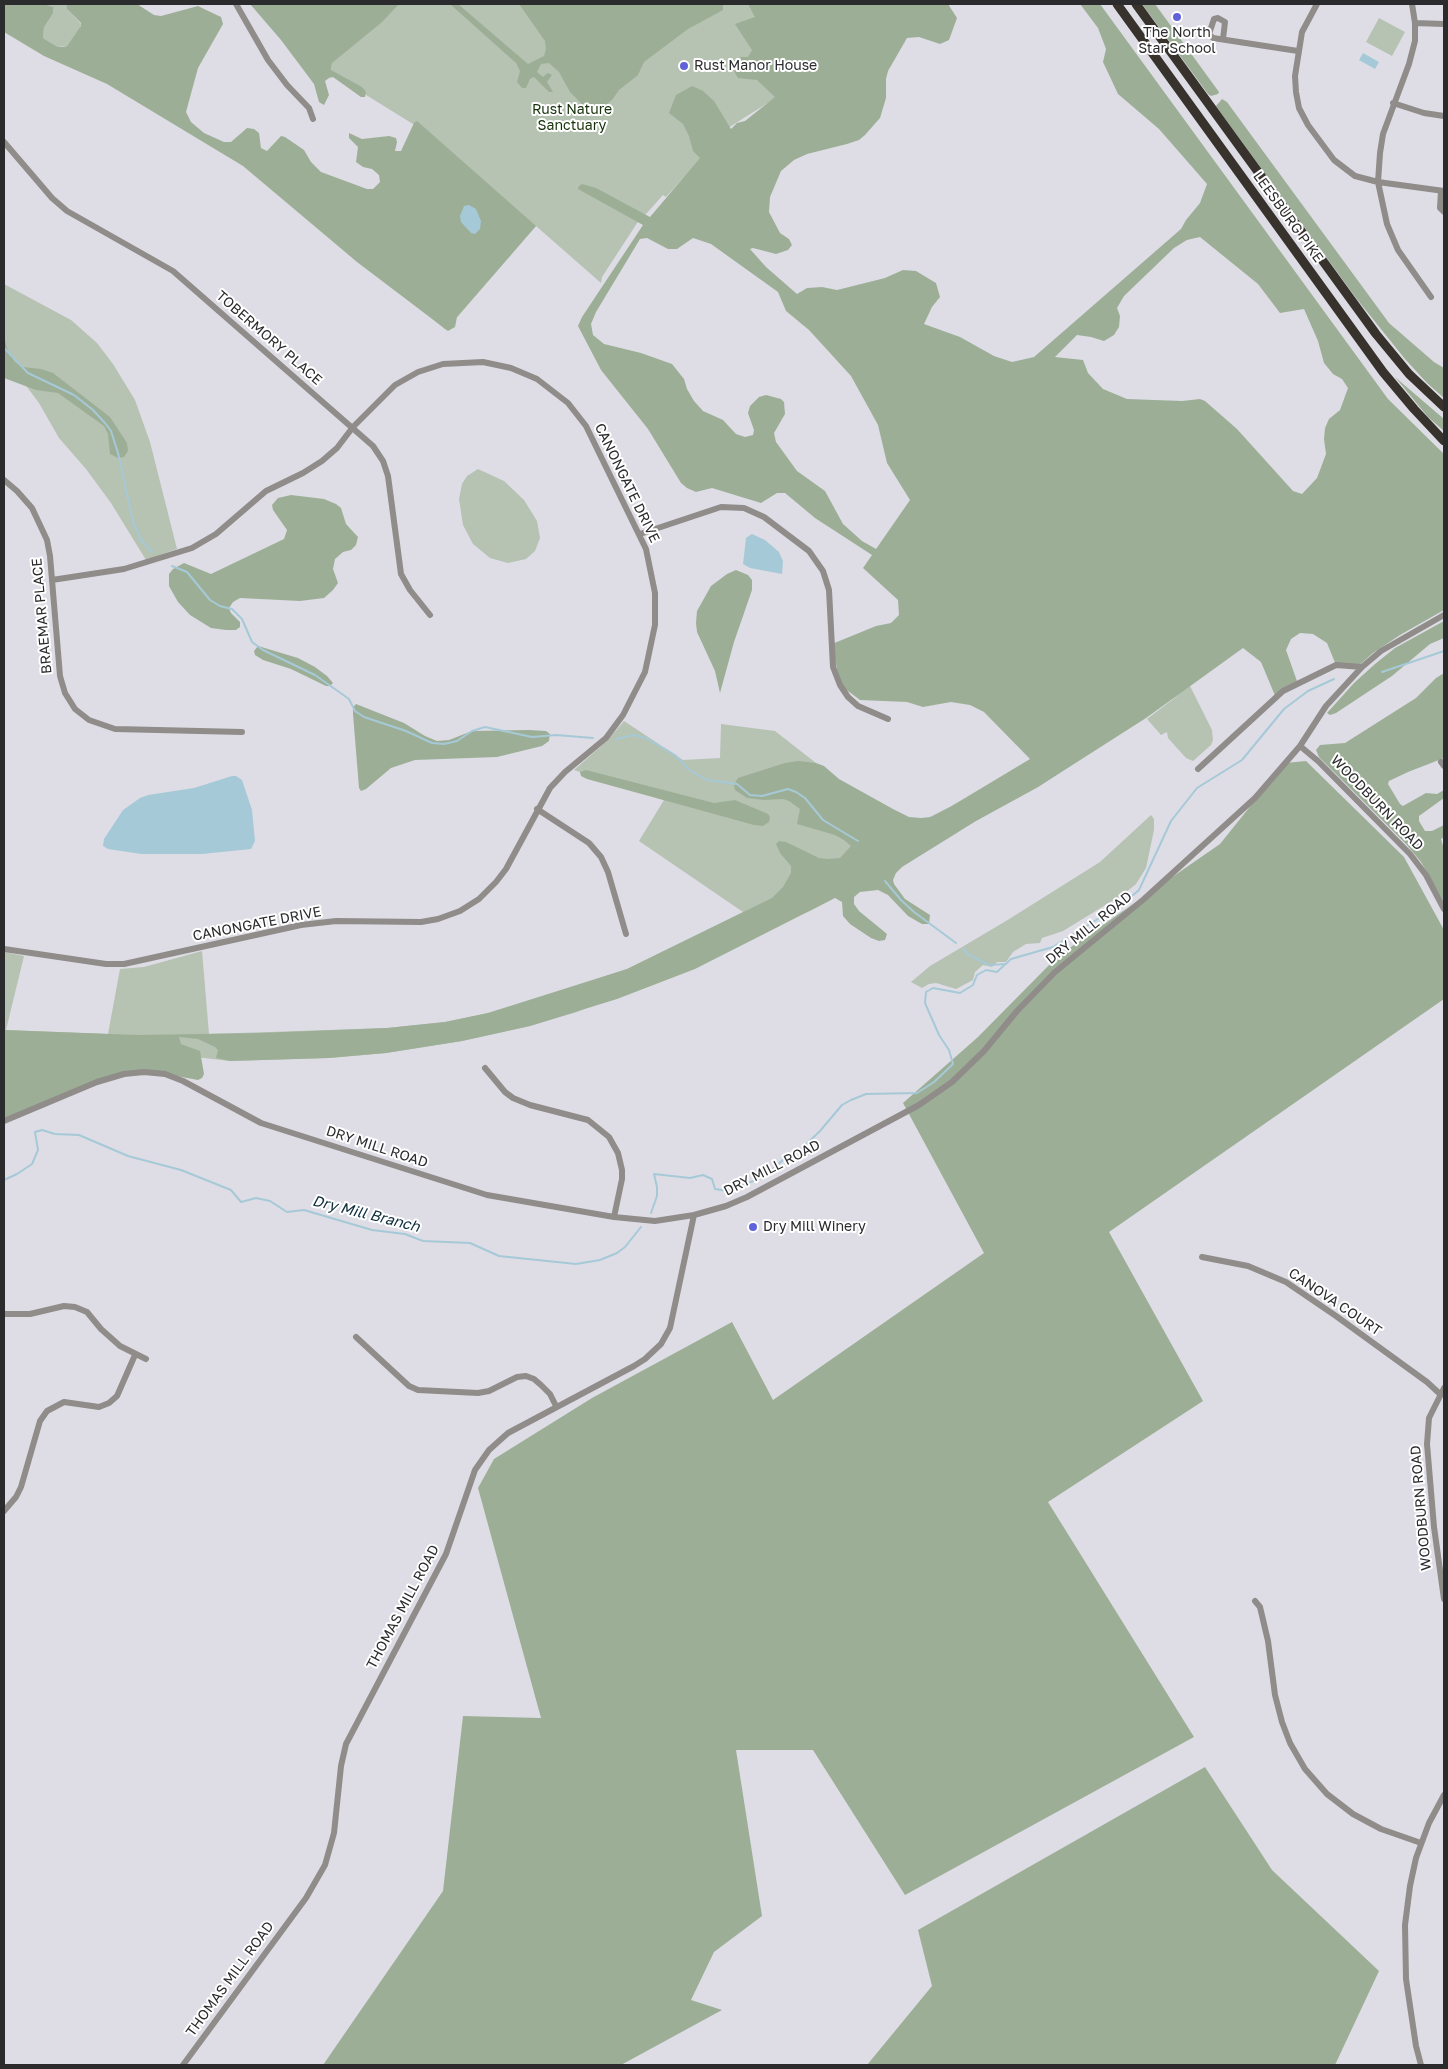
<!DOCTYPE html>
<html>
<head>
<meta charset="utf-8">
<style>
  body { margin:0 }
  #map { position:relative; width:1448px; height:2069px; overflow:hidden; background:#dedde6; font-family:"Golos Text",sans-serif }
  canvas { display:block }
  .frame { position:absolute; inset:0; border:5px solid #2b2a2d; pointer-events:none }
</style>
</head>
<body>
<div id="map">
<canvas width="1448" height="2069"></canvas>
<div class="frame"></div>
</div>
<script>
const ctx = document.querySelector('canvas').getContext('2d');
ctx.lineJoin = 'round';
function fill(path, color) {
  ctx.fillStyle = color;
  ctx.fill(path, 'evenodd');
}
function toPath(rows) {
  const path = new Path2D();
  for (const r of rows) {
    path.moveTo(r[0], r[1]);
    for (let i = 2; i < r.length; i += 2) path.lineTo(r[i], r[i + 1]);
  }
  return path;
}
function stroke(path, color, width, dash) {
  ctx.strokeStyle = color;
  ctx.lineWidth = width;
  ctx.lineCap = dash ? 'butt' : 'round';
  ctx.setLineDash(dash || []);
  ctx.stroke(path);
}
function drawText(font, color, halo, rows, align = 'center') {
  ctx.font = font + ' "Golos Text",sans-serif';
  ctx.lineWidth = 4;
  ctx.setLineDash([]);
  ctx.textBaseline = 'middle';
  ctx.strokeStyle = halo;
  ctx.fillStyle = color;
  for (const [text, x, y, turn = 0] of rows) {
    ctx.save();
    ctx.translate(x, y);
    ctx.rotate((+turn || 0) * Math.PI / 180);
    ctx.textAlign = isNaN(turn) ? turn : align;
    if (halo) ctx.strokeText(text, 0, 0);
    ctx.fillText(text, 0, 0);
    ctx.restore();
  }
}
const green = toPath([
  [43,4,66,4,67,9,81,24,80,29,67,46,58,47,43,38,45,6],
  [373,4,924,4,728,128,666,197,663,195,646,214,643,214,602,277,601,283,536,226,446,330,337,241,434,137,316,64],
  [1379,18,1405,32,1392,56,1366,42],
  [4,284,71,320,97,343,113,364,135,400,150,442,177,549,146,560,111,503,86,469,59,438,39,403,21,379,4,364],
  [478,469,504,481,524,500,537,521,540,538,535,551,526,559,508,563,490,558,473,544,463,525,459,499,462,484,467,476],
  [1190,686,1212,730,1213,740,1211,745,1193,761,1186,758,1168,738,1167,732,1161,735,1147,719,1181,693,1038,787,812,910,577,1012,530,1026,462,1041,386,1053,329,1058,230,1061,160,1053,4,1053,4,952,24,956,6,1030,108,1034,120,969,144,967,202,951,209,1034,387,1028,445,1022,488,1013,546,996,627,969,743,912,639,841,664,800,574,770,607,741,624,721,683,760,720,758,721,724,775,731,816,763,886,839],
  [1151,815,1154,819,1154,830,1146,868,1136,884,1125,893,1063,931,1042,938,1040,943,1026,944,1013,952,1006,962,997,962,992,967,983,965,975,972,973,980,956,989,936,983,929,984,922,988,911,982,930,966,1006,921,1100,862]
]);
const forest = toPath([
  [4,4,43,4,53,7,53,13,44,27,43,38,58,47,63,47,67,46,81,26,81,23,67,9,66,4,137,4,154,15,161,16,198,6,204,9,221,17,223,24,198,68,186,112,191,122,204,133,224,142,231,142,247,128,254,129,259,133,261,148,267,151,281,136,285,137,304,150,311,162,321,172,367,189,373,189,380,182,379,175,372,169,363,167,356,162,358,147,349,138,349,133,362,139,389,136,396,138,397,142,395,151,401,151,414,123,417,121,536,226,457,317,455,327,448,331,357,262,243,166,107,84,44,56,4,32],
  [250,4,399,4,382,22,332,63,331,67,331,70,362,87,366,92,365,97,361,97,333,77,329,78,325,81,329,95,324,105,319,102,314,84,281,40],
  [450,4,458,4,528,64,544,56,546,49,545,41,519,4,723,4,723,10,688,29,644,62,638,75,619,90,612,100,602,108,595,109,583,105,570,92,559,72,549,63,541,64,537,72,543,77,548,73,552,75,547,82,553,92,549,92,534,77,530,79,526,88,522,88,517,82,520,71,516,63],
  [748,4,948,4,957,18,949,40,940,44,919,37,907,38,888,71,886,79,886,98,880,118,865,135,859,140,847,144,807,154,794,160,781,171,770,197,769,212,780,233,789,239,792,245,788,250,776,254,753,248,750,249,766,267,797,294,807,288,822,287,837,290,885,278,903,270,916,271,936,283,940,297,932,307,924,324,960,337,994,356,1012,362,1034,357,1181,229,1186,220,1200,203,1207,184,1159,129,1118,94,1103,62,1106,49,1098,28,1080,4,1100,4,1388,399,1444,454,1444,610,1400,635,1373,653,1357,667,1336,665,1327,643,1313,634,1300,633,1291,639,1286,650,1298,684,1276,698,1261,662,1243,648,1146,718,1038,787,976,821,902,867,896,873,893,880,894,884,905,899,930,915,929,924,922,924,908,916,888,895,878,890,860,892,854,897,854,904,859,911,887,934,885,940,879,941,871,938,850,924,843,916,842,902,835,898,695,969,617,999,530,1026,462,1041,386,1053,329,1058,230,1061,216,1058,218,1050,215,1047,198,1039,179,1037,181,1044,200,1051,204,1074,202,1078,198,1080,165,1074,124,1074,4,1121,4,1030,138,1035,259,1033,387,1028,445,1022,488,1013,627,969,772,898,783,887,791,873,791,866,780,853,776,844,779,841,786,842,819,858,828,859,840,858,851,846,844,840,835,835,797,824,800,809,789,801,783,799,764,800,747,798,735,790,734,785,738,778,785,763,798,761,816,763,824,766,839,779,893,809,909,817,921,818,931,817,950,807,1030,759,984,712,970,705,951,702,923,707,907,702,860,700,840,685,832,644,876,626,891,623,899,615,898,600,863,568,872,555,815,518,785,493,777,493,761,503,712,488,696,492,687,488,681,483,648,429,601,370,578,326,582,317,643,225,578,189,579,186,582,184,596,188,650,217,700,158,693,151,689,136,683,124,669,113,676,95,692,86,703,91,714,101,731,129,737,123,745,121,775,97,757,80,738,78,735,73,734,61,741,57,748,57,752,50,735,24,755,17],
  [1200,237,1258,284,1280,313,1304,309,1318,341,1324,363,1333,374,1342,379,1348,388,1340,410,1329,419,1325,428,1324,439,1326,454,1317,478,1302,494,1293,491,1237,429,1205,401,1200,399,1182,401,1127,399,1103,389,1088,373,1083,360,1055,357,1077,335,1091,337,1104,341,1114,335,1119,327,1120,316,1117,308,1124,296,1174,248,1187,240],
  [647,238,668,249,677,249,693,238,711,244,778,292,786,311,809,330,851,376,878,425,887,463,910,500,876,549,862,541,843,524,825,491,797,471,776,442,774,433,785,414,784,402,781,399,766,395,759,397,750,406,748,413,754,430,753,435,745,437,736,434,723,420,703,411,694,401,687,389,684,379,672,364,641,353,604,344,593,335,591,324,596,312,640,239],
  [1142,4,1155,4,1219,92,1218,94,1211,96,1208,94],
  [1222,99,1227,102,1389,323,1434,362,1444,368,1444,398,1427,383,1405,359,1356,298,1218,109,1216,106],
  [4,335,7,349,15,362,23,367,41,369,53,373,110,417,127,443,128,451,124,457,118,458,110,454,108,434,104,426,58,393,36,390,4,378],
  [1395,377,1444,419,1444,431,1428,417],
  [291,495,324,499,336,504,341,508,346,524,358,537,356,545,351,550,343,552,335,559,333,569,338,583,333,590,324,598,300,601,240,598,233,602,229,608,231,613,240,622,240,627,236,630,226,630,211,628,190,615,178,602,169,586,169,574,173,569,184,563,211,574,284,539,287,530,273,510,272,505,278,498],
  [736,570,748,575,752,580,752,590,734,642,720,693,715,671,697,632,696,623,697,611,711,586,727,574],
  [1444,621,1444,638,1430,644,1392,676,1336,713,1330,715,1327,713,1354,683,1375,664,1395,648],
  [258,646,298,658,315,667,327,676,333,683,330,686,326,686,291,669,263,660,255,655,254,651],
  [1444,673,1444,758,1408,772,1389,781,1388,784,1400,804,1403,806,1426,793,1437,794,1444,790,1444,798,1419,816,1419,821,1425,831,1432,831,1444,825,1444,837,1441,839,1444,849,1444,902,1421,862,1406,844,1319,757,1316,750,1320,745,1345,743,1416,698,1436,678],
  [356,704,404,723,425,736,437,741,449,740,472,731,529,730,546,731,550,734,549,741,542,746,497,757,415,760,391,768,366,789,361,791,359,788,353,714,353,707],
  [1306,761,1404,857,1444,930,1444,999,1109,1232,1203,1401,1048,1502,1194,1737,905,1895,813,1750,736,1750,762,1916,714,1952,691,2000,722,2010,621,2065,323,2065,443,1891,463,1716,541,1718,478,1488,494,1459,592,1398,732,1322,773,1400,984,1253,903,1103,978,1037,1058,956,1220,844,1285,763],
  [586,770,714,803,735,800,768,814,770,817,769,822,763,826,754,825,587,779,581,776,580,772],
  [1205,1767,1272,1870,1379,1971,1335,2065,867,2065,932,1986,918,1930]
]);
const water = toPath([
  [1363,53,1379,62,1375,69,1359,60],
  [469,205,476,209,481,221,480,229,475,234,471,233,461,222,460,216,464,206],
  [752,534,765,540,779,552,783,561,782,574,750,568,743,564,746,538],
  [232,776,236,776,242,780,252,810,255,841,251,849,202,854,141,854,108,849,103,846,104,839,123,810,140,798,148,795,194,788]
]);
const stream = toPath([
  [4,348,28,373,74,395,93,410,105,423,111,431,118,453,133,522,141,540,152,552],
  [172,566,187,572,210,600,220,606,232,609,242,619,252,642,263,650,315,675,349,699,355,711,364,717,406,731,432,743,444,744,457,741,472,731,485,727,532,737,556,735,593,738],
  [1382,672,1444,651],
  [616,739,634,735,646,738,675,755,688,769,707,780,737,784,750,795,762,796,788,789,796,792,805,798,823,820,858,841],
  [885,881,901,900,914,912,956,943],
  [963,949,969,955,989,965,1006,964],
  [4,1180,17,1174,32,1164,38,1150,35,1132,42,1130,55,1134,79,1135,128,1156,181,1170,231,1190,241,1202,256,1198,270,1201,287,1212,304,1210,372,1230,405,1234,423,1241,470,1243,499,1256,576,1264,600,1260,617,1253,625,1247,641,1227],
  [651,1213,657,1196,657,1187,654,1174,690,1178,703,1175,712,1179,715,1189,727,1191,764,1177,785,1158,800,1150,820,1131,842,1105,851,1100,866,1094,917,1093,934,1082,953,1064,949,1050,939,1035,925,1003,926,992,933,988,960,993,973,985,977,975,986,970,997,972,1011,959,1053,947,1125,902,1139,890,1171,821,1197,788,1242,760,1284,709,1308,691,1334,679]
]);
const minor = toPath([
  [236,4,268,60,287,85,309,108,313,119],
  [1317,4,1302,32,1295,76,1296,92,1299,108,1308,125,1334,160,1355,176,1378,182,1444,191],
  [1412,4,1415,23,1415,41,1409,64,1383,134,1380,153,1378,182,1387,224,1398,250,1431,297],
  [1415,23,1444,24],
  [1223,39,1225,22,1218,18,1214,19,1209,34,1213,38,1298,51],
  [1393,103,1424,113,1444,116],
  [4,142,52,198,67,211,173,271,373,446,383,461,388,476,401,574,410,590,430,615],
  [1441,191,1440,208,1444,212],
  [4,480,17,491,32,508,47,540,50,556,60,676,65,693,75,709,89,720,115,729,242,732],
  [640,534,721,507,744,508,764,517,809,551,823,571,829,590,833,667,840,685,848,697,858,706,888,719],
  [1300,746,1318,761,1410,854,1426,875,1444,909],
  [1441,762,1444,766],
  [1198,769,1283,691,1336,665,1362,667],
  [537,809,589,843,601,857,608,872,626,934],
  [4,949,106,964,124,964,301,925,336,921,421,922,438,919,460,911,479,899,496,882,506,869,550,788,565,772,606,738,623,715,645,672,655,625,655,593,646,549,586,426,568,403,537,379,511,368,483,362,443,364,418,372,395,385,353,427,337,448,322,461,303,473,266,491,216,534,192,548,124,569,52,580],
  [485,1068,505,1092,513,1098,530,1105,588,1120,609,1137,618,1153,622,1170,622,1179,614,1217],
  [4,1121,97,1082,124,1074,144,1072,165,1074,183,1081,261,1123,487,1195,614,1217,655,1221,694,1215,726,1206,747,1197,919,1105,952,1082,984,1051,1017,1011,1055,972,1144,899,1255,798,1300,746,1326,706,1362,667,1381,651,1444,615],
  [1202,1257,1248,1266,1286,1282,1336,1316,1427,1382,1440,1394],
  [4,1314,30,1314,64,1306,75,1307,87,1312,101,1329,120,1346,146,1359],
  [356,1337,409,1386,418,1390,478,1393,489,1391,517,1377,526,1376,534,1379,541,1385,550,1394,556,1406],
  [1444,1388,1429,1418,1427,1444,1434,1527,1444,1599],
  [4,1511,16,1497,21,1487,40,1421,47,1411,64,1402,99,1407,109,1403,117,1396,135,1355],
  [1255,1601,1260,1607,1268,1641,1275,1695,1282,1722,1290,1743,1305,1769,1327,1794,1353,1814,1381,1829,1421,1843],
  [183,2065,306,1898,325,1865,334,1833,341,1766,346,1744,446,1554,475,1470,489,1450,508,1433,634,1366,645,1359,661,1344,670,1328,694,1215],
  [1421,2065,1416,2046,1406,1979,1405,1925,1410,1886,1416,1858,1429,1823,1444,1795]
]);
const highway = toPath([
  [1117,4,1383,372,1414,409,1444,441],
  [1136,4,1376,334,1409,374,1444,407]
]);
const markers = [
  [1177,17,5,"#6062da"],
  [684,66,5,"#6062da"],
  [753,1227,5,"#6062da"]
];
const poiNames = [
  ["The North",1177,33,"center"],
  ["Star School",1177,49,"center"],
  ["Rust Manor House",694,66],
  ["Dry Mill Winery",763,1227]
];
const parkNames = [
  ["Rust Nature",572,110],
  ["Sanctuary",572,126]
];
const streetNames = [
  ["LEESBURG PIKE",1288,217,54],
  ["TOBERMORY PLACE",269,338,41],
  ["CANONGATE DRIVE",627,483,64],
  ["BRAEMAR PLACE",42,616,-95],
  ["WOODBURN ROAD",1377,803,46],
  ["CANONGATE DRIVE",257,924,-11],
  ["DRY MILL ROAD",1089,928,-39],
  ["DRY MILL ROAD",377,1147,18],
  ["DRY MILL ROAD",772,1168,-27],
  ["CANOVA COURT",1335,1302,34],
  ["WOODBURN ROAD",1421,1508,-95],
  ["THOMAS MILL ROAD",403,1607,-62],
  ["THOMAS MILL ROAD",230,1979,-54]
];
const waterNames = [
  ["Dry Mill Branch",366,1214,14]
];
fill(green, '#b6c2b2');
fill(forest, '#9caf96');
fill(water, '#a6c9d7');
stroke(stream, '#a6c9d7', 2);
stroke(minor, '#8f8c89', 6);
stroke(highway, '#38322d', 9);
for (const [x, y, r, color] of markers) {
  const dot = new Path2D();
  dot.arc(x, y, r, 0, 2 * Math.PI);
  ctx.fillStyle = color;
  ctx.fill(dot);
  stroke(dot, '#fff', 2);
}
drawText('14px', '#2b2a2d', '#fff', poiNames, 'left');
drawText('14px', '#16320b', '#fff', parkNames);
drawText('14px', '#2b2a2d', '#fff', streetNames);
drawText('italic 15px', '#0d2e3a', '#fff', waterNames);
</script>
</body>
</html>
